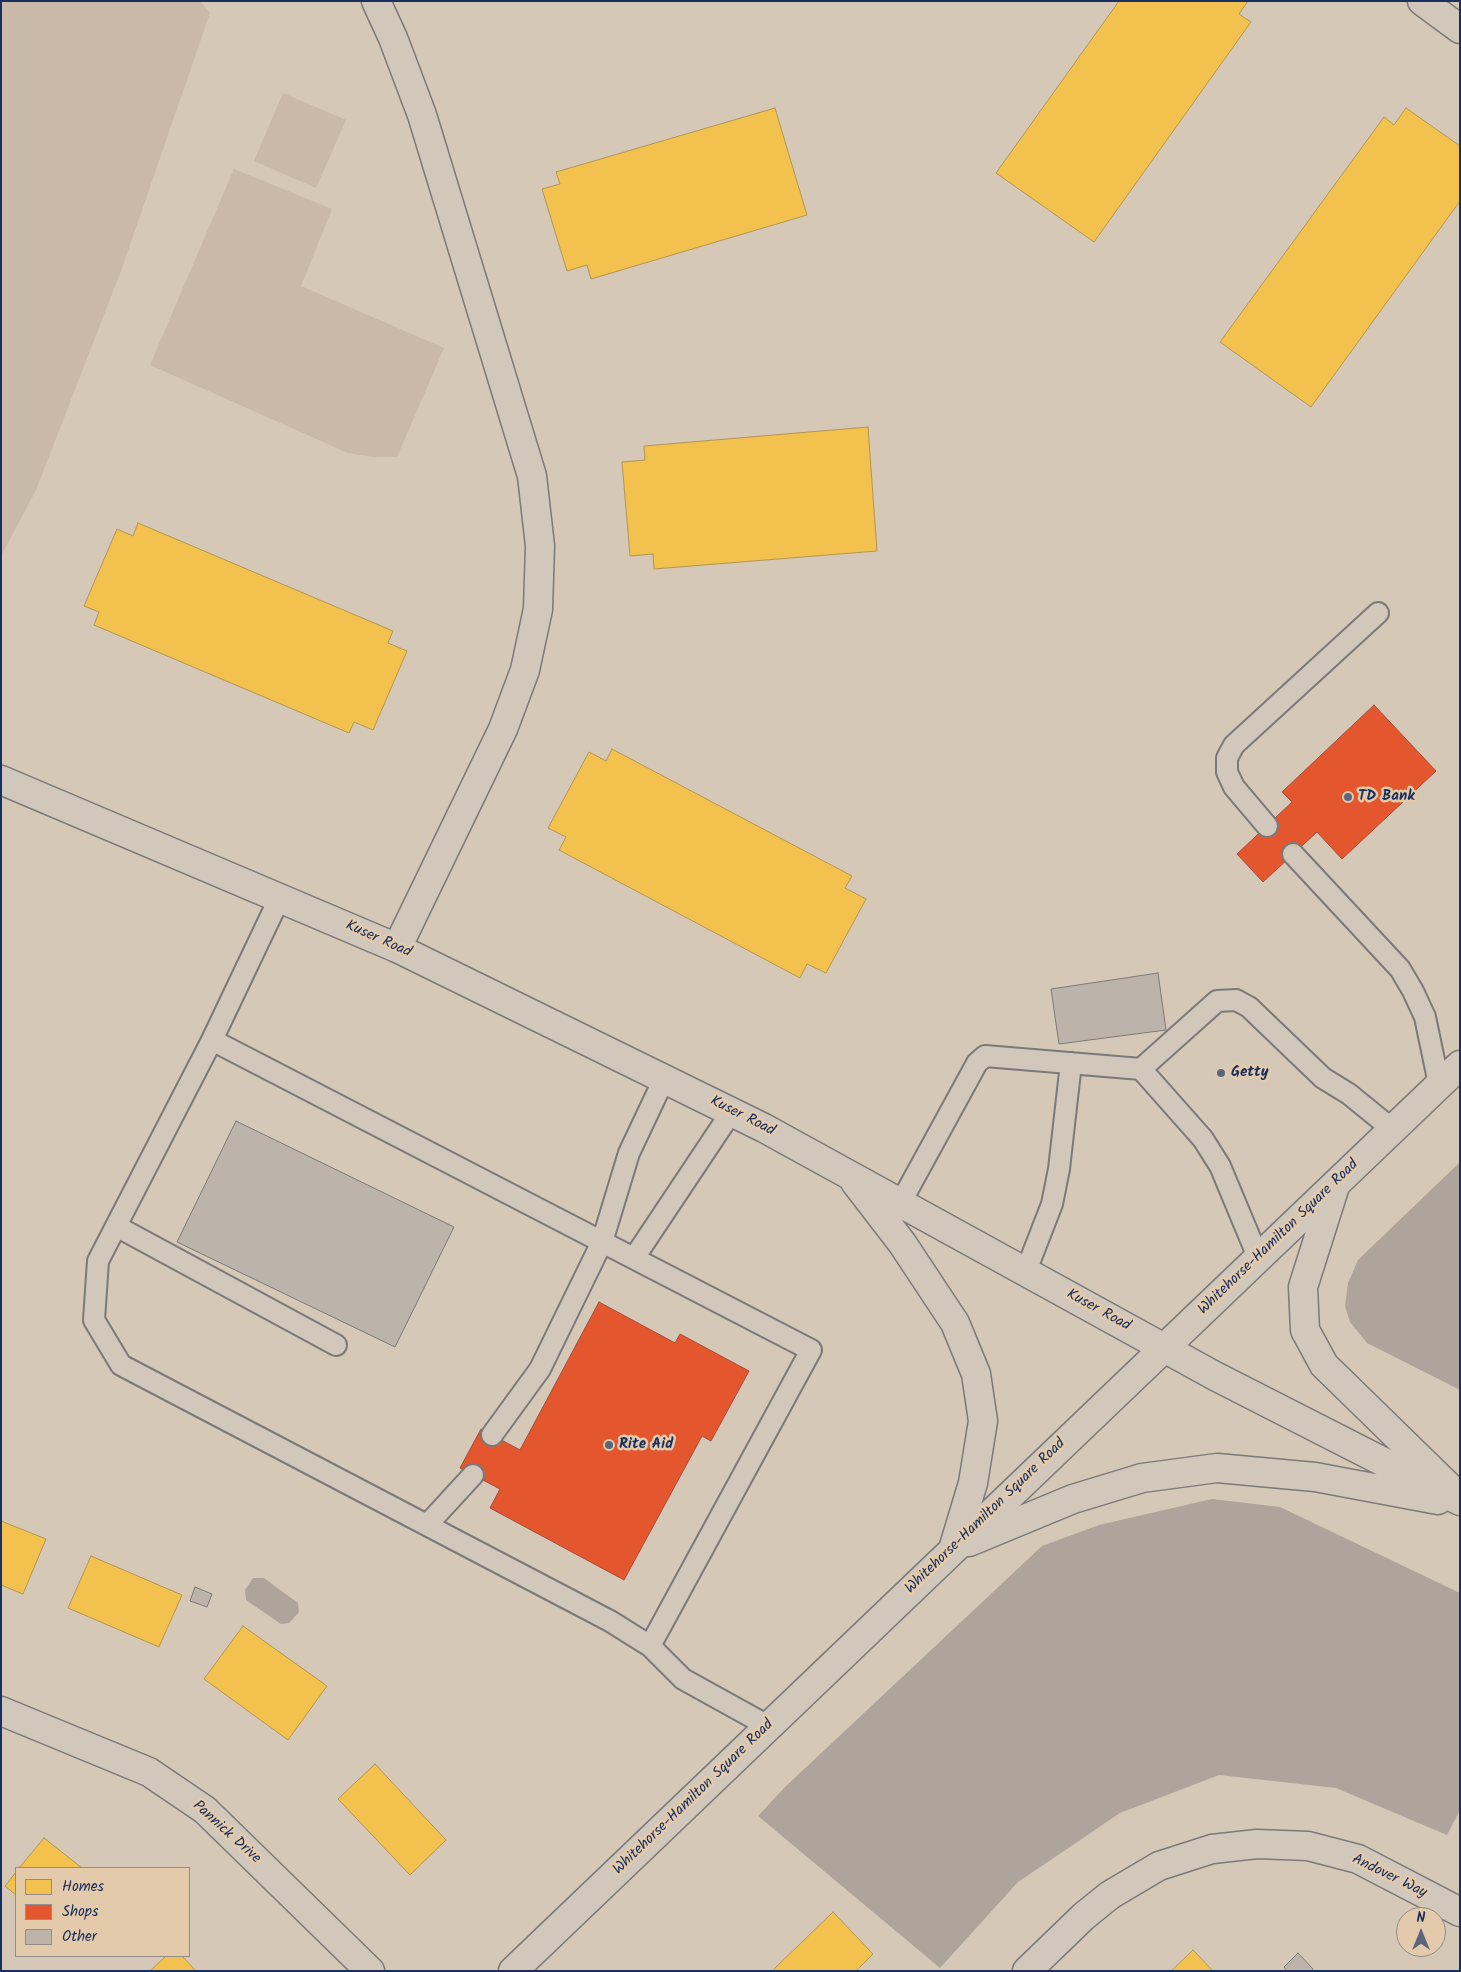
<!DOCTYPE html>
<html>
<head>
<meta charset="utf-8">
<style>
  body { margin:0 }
  #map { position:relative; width:1461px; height:1972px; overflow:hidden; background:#d5c8b7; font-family:Kalam,sans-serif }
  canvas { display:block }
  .frame { position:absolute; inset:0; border:2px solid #1b2f5e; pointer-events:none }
  .legend { position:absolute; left:15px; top:1867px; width:175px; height:90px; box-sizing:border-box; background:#e2caaa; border:1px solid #928c8c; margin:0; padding:6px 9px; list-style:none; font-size:15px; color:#1b2f5e }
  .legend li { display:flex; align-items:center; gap:10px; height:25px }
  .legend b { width:25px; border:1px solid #928c8c }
  .north { position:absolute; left:1396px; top:1907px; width:50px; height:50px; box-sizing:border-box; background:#e2caaa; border:1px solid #928c8c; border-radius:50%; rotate:0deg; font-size:14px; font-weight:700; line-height:20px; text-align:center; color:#1b2f5e }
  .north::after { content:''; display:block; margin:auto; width:18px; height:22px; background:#5c657d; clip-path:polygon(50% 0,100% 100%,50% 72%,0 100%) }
</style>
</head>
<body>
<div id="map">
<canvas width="1461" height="1972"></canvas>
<div class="frame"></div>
<ul class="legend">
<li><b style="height:14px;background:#f2c14e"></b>Homes</li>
<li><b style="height:14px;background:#e4572e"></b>Shops</li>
<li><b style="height:14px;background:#bcb4aa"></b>Other</li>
</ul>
<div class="north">N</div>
</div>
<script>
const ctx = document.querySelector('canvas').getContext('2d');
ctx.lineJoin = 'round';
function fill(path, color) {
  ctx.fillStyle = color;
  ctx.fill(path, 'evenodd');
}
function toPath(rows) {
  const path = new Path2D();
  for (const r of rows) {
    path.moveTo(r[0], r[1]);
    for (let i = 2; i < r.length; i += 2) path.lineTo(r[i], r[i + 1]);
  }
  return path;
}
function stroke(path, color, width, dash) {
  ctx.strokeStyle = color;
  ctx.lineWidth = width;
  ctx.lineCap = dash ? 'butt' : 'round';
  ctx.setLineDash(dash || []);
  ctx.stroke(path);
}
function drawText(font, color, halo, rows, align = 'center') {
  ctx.font = font + ' Kalam,sans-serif';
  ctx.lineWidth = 5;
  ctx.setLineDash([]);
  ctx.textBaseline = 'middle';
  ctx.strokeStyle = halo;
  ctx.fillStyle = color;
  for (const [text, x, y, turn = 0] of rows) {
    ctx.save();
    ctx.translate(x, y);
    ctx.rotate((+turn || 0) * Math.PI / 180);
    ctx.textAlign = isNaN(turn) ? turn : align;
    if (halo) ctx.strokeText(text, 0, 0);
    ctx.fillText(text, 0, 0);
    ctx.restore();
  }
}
const green = toPath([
  [1,1,200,1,210,13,121,271,36,490,1,556],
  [283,93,346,120,316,188,254,161],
  [234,169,332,209,301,286,444,348,397,457,372,457,348,453,150,365]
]);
const water = toPath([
  [1460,1162,1460,1390,1367,1343,1350,1322,1345,1306,1348,1283,1358,1260],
  [1212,1499,1280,1507,1460,1593,1460,1810,1447,1835,1336,1788,1219,1775,1120,1813,1018,1882,940,1968,758,1816,785,1787,1042,1546,1099,1525],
  [253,1578,264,1578,298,1603,299,1612,289,1623,281,1624,246,1600,245,1590]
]);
const homes = toPath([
  [1119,1,1248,1,1239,14,1251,22,1094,242,996,173,1119,1],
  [775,108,807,215,591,279,587,265,567,271,542,189,560,184,556,172,775,108],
  [1406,108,1460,146,1460,201,1311,407,1220,342,1384,117,1394,125,1406,108],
  [868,427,877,551,654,569,653,554,630,556,622,462,645,460,644,446,868,427],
  [138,523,393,631,388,643,407,651,373,730,354,722,349,733,94,625,99,612,84,606,117,529,133,536,138,523],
  [612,749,852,876,845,888,866,899,826,973,807,964,800,978,559,850,566,837,548,828,589,752,606,761,612,749],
  [1,1521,46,1539,23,1594,1,1585,1,1521],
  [91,1556,182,1595,159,1647,68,1608,91,1556],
  [243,1626,327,1686,288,1740,204,1679,243,1626],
  [375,1764,446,1840,410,1875,338,1799,375,1764],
  [44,1838,82,1868,19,1868,44,1838],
  [16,1872,16,1895,5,1886,16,1872],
  [833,1912,873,1954,856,1971,772,1971,833,1912],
  [1193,1950,1213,1971,1171,1971,1193,1950],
  [166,1956,182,1956,196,1971,150,1971,166,1956]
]);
const shops = toPath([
  [1374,705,1436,771,1342,859,1317,832,1263,882,1237,854,1292,802,1282,792,1374,705],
  [599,1302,675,1343,680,1334,749,1371,711,1441,702,1436,624,1580,490,1508,500,1489,460,1468,481,1429,520,1450,599,1302]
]);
const building = toPath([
  [1158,973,1166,1030,1059,1044,1051,989,1158,973],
  [236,1121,454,1227,395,1347,177,1242,236,1121],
  [195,1587,212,1594,207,1607,190,1601,195,1587],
  [1298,1953,1313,1969,1311,1971,1287,1971,1284,1967,1298,1953]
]);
const lane = toPath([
  [1267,826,1234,787,1227,772,1227,758,1234,745,1378,613],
  [1293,854,1400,969,1413,991,1425,1017,1439,1084],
  [280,897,212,1040,811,1350,650,1646,683,1679,768,1726],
  [212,1040,98,1261,94,1320,121,1365,610,1621,650,1646],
  [1141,1069,1217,1001,1236,1000,1249,1007,1323,1078,1349,1094,1392,1129],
  [901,1202,977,1063,985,1056,1141,1069,1203,1139,1220,1166,1258,1257],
  [116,1226,336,1345],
  [634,1258,732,1111],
  [1026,1271,1052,1204,1059,1169,1071,1063],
  [492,1435,540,1369,602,1242,629,1153,664,1079],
  [427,1525,473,1475]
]);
const street = toPath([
  [376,1,393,38,422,115,532,476,540,546,538,609,525,670,503,729,397,948],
  [1422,1,1460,29],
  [1,1711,149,1772,205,1810,370,1971],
  [1027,1971,1084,1916,1110,1895,1159,1866,1212,1849,1257,1844,1308,1846,1358,1859,1460,1912]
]);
const secondary = toPath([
  [1,780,397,948,764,1128,1215,1376,1460,1501],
  [855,1182,902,1243,955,1323,976,1374,983,1421,973,1483,954,1546],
  [1335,1186,1303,1287,1305,1330,1324,1365,1448,1486],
  [969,1542,1073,1499,1142,1478,1217,1468,1315,1477,1438,1500],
  [513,1971,1460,1065]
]);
const markers = [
  [1348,797,5,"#5c657d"],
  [1221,1073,5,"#5c657d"],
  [609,1445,5,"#5c657d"]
];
const poiNames = [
  ["TD Bank",1358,797],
  ["Getty",1231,1073],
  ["Rite Aid",619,1445]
];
const streetNames = [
  ["Kuser Road",378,940,24],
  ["Kuser Road",742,1117,27],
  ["Whitehorse-Hamilton Square Road",1279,1238,-44],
  ["Kuser Road",1098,1311,29],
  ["Whitehorse-Hamilton Square Road",986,1517,-44],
  ["Whitehorse-Hamilton Square Road",694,1798,-44],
  ["Pannick Drive",226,1833,42],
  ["Andover Way",1389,1877,26]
];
fill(green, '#c8b9a8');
fill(water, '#aea49c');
fill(homes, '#f2c14e');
stroke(homes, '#b29553', 1);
fill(shops, '#e4572e');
stroke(shops, '#a84b3c', 1);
fill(building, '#bcb4aa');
stroke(building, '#7b797a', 1);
stroke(lane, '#7b797a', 24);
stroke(street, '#7b797a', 31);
stroke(secondary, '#7b797a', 31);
stroke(lane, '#d1c7bb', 20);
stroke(street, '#d1c7bb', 28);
stroke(secondary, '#d1c7bb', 28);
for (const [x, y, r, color] of markers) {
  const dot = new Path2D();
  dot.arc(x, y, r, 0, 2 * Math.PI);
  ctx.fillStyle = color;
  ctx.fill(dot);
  stroke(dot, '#e2caaa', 2);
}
drawText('bold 15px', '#1b2f5e', '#e2caaa', poiNames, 'left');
drawText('15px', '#1b2f5e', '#e2caaa', streetNames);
</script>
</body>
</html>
